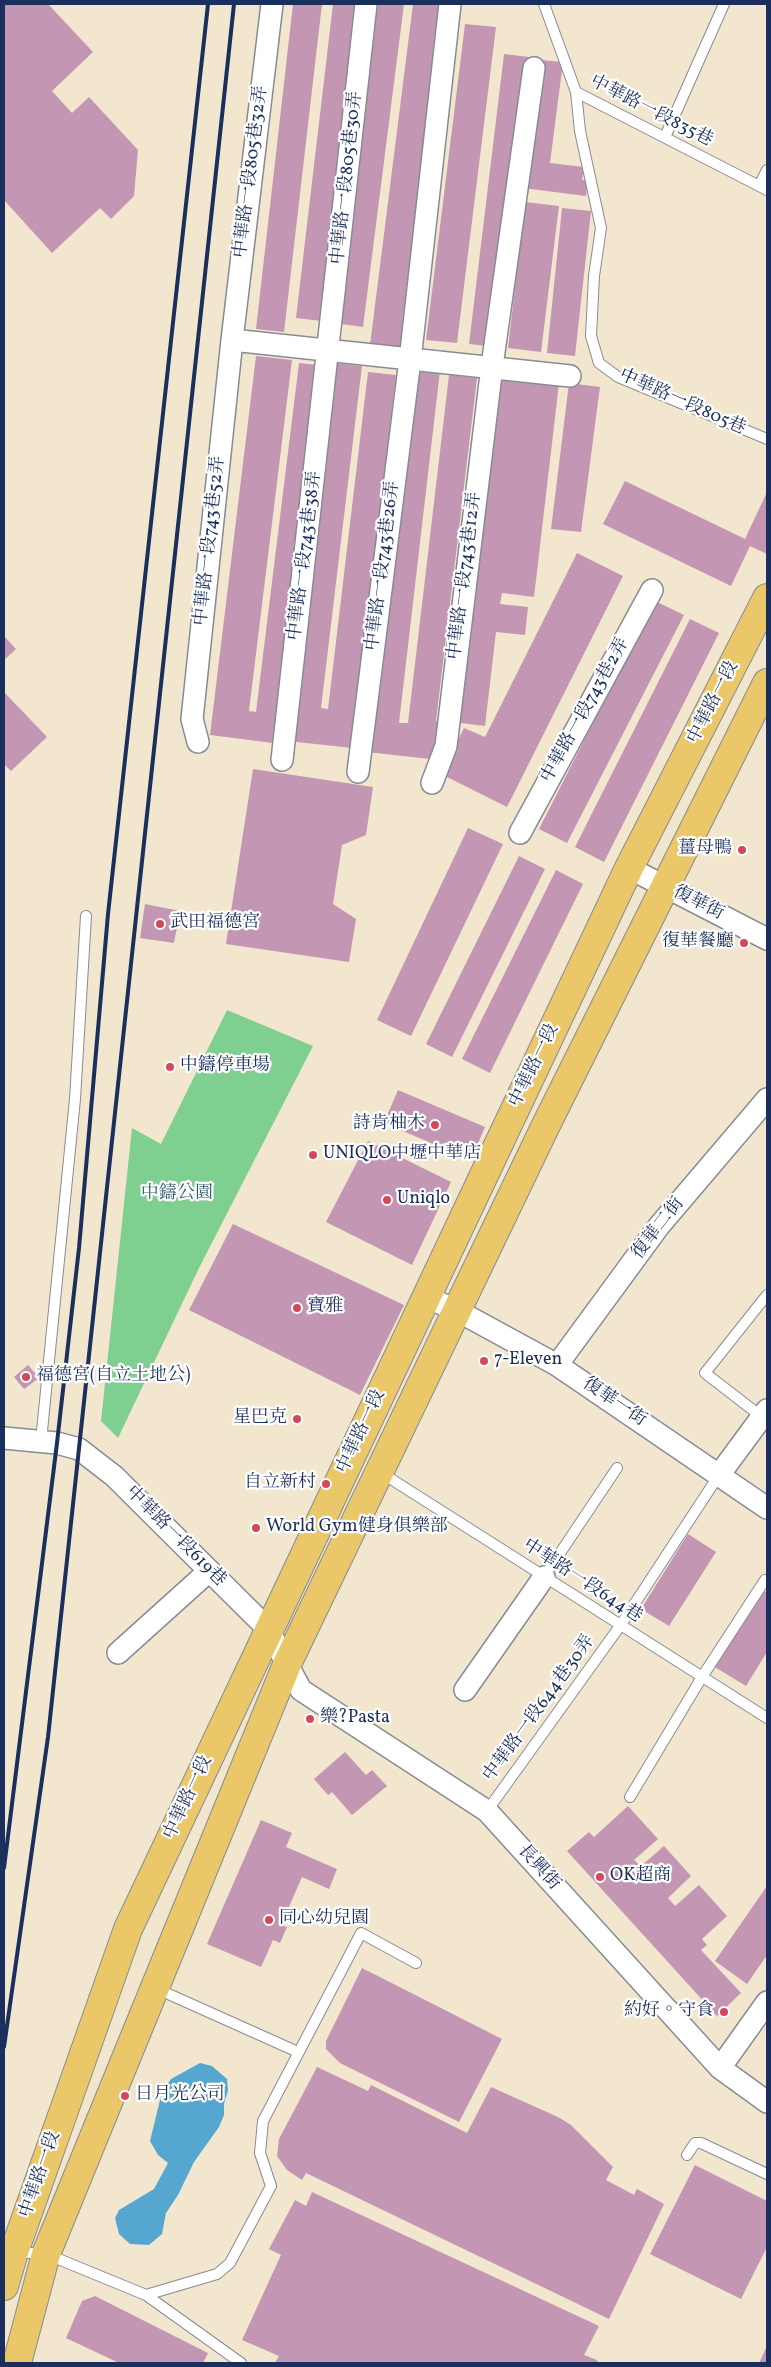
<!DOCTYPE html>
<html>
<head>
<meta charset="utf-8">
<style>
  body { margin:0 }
  #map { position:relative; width:771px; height:2367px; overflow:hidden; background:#f2e7ce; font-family:Vollkorn,serif }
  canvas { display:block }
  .frame { position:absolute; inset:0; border:5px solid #1b2f5e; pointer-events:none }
</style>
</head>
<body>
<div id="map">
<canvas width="771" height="2367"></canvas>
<div class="frame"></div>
</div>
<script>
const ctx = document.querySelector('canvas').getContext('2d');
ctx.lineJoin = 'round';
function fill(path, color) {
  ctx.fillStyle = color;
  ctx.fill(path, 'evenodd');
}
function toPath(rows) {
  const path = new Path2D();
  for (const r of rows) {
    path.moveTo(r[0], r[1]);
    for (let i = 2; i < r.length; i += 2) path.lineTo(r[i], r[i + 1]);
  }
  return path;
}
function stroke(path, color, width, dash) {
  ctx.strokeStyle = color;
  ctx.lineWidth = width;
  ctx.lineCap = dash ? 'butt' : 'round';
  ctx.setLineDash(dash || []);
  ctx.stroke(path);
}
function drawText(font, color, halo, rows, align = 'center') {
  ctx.font = font + ' Vollkorn,"Noto Serif TC",serif';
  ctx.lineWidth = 4.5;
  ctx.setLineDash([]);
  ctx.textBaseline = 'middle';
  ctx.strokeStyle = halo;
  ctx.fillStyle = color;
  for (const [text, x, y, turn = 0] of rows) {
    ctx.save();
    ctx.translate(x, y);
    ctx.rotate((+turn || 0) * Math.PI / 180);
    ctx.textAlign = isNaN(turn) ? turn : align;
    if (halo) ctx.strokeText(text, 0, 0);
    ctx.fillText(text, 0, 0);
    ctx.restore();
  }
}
const green = toPath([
  [227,1010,313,1046,199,1268,118,1438,101,1421,132,1128,161,1144]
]);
const water = toPath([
  [200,2063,212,2066,227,2079,228,2090,224,2104,224,2115,219,2127,194,2162,178,2195,166,2213,162,2234,149,2245,130,2244,119,2234,115,2218,119,2210,154,2189,168,2163,158,2155,150,2141,162,2092,171,2079]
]);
const building = toPath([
  [4,4,48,4,93,52,52,91,72,113,89,97,138,150,134,196,111,219,100,208,52,253,4,200],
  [293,4,322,4,284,332,256,329],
  [333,4,360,4,322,321,296,318],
  [373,4,404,4,363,327,333,323],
  [413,4,445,4,402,348,370,345],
  [465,24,496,27,457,343,426,340],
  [504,54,529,57,495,347,469,344],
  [540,60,563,62,550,163,584,167,582,180,588,180,586,196,523,188],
  [525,202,559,206,541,352,508,348],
  [562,208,591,211,575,356,547,353],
  [256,356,292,360,249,711,256,712,299,363,327,366,281,744,210,735],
  [333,363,362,366,321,708,328,709,368,372,396,375,352,748,288,741],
  [412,368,440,371,399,723,408,723,449,375,477,378,436,721,443,722,439,760,367,752],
  [494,368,560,375,534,597,502,593,500,604,528,607,525,635,496,632,485,726,453,722],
  [569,383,600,387,581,532,551,529],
  [625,481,745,539,767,492,767,554,750,546,731,586,603,524],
  [577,553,623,576,507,807,441,774,464,728,485,737],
  [655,601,684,615,567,843,539,829],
  [690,619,719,633,604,862,575,847],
  [4,636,16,649,4,660],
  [4,692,47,737,11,771,4,764],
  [253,769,373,787,366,835,342,845,333,904,356,919,349,962,226,944],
  [468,828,503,844,411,1036,377,1020],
  [519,856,545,869,452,1057,426,1044],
  [556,870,583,884,490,1073,462,1059],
  [145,904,180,911,174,943,140,938],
  [398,1090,485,1127,471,1160,384,1123],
  [368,1141,451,1182,412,1265,326,1222],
  [233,1224,404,1305,360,1395,189,1310],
  [28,1365,39,1378,24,1389,14,1377],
  [688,1534,716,1552,669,1626,641,1609],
  [761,1589,767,1593,767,1652,746,1686,713,1666],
  [345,1752,366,1775,372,1770,387,1786,352,1815,332,1792,328,1795,314,1779],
  [628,1806,658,1839,634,1860,641,1866,664,1846,691,1876,668,1898,675,1906,699,1885,727,1916,702,1939,707,1945,701,1950,741,1993,717,2016,567,1851,589,1832,594,1837],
  [261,1820,292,1833,286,1847,337,1869,329,1889,302,1877,281,1925,287,1927,280,1943,273,1940,261,1967,207,1944],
  [767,1886,767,1955,747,1984,715,1961],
  [362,1968,502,2039,459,2122,340,2063,326,2049,326,2041],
  [317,2067,368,2091,371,2085,467,2133,491,2087,558,2117,571,2125,613,2167,606,2180,634,2195,637,2189,664,2204,609,2319,306,2173,302,2180,287,2170,277,2156,279,2139],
  [695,2165,767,2201,767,2247,741,2299,650,2254],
  [312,2192,599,2326,584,2355,597,2360,598,2363,275,2363,279,2356,242,2340,281,2255,269,2249,295,2200,306,2206],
  [95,2296,208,2353,203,2363,119,2363,66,2338,82,2301],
  [767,2346,767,2363,759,2363]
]);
const service = toPath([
  [544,4,576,92,580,131,601,228,594,276,591,336,599,363,618,377,767,439],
  [576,92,767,190],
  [665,137,724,4],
  [759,186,767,170],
  [762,1417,705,1373,767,1295],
  [41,1441,75,1099,86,916],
  [380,1472,767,1718],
  [544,1577,617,1468],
  [630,1797,702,1677,765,1580],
  [487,1811,620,1626,719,1475],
  [155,1988,298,2052],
  [687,2155,695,2143,701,2143,767,2174],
  [15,2252,46,2254,146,2295,241,2363],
  [146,2295,217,2274,230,2263,271,2186,260,2153,263,2121,361,1933,416,1963]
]);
const minor = toPath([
  [232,340,570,376],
  [198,742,192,719,232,340,272,4],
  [282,760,366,4],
  [358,772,410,360,450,4],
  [432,783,446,746,492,366,534,68],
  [520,833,652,590],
  [629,868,767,939],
  [426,1297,456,1310,557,1365,767,1508],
  [557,1365,659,1226,767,1099],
  [4,1438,57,1443,79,1449,114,1476,268,1629,301,1690,487,1811,720,2068,767,2102],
  [719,1475,767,1410],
  [118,1653,209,1571],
  [465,1690,544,1577],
  [720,2068,767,2002]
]);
const primary = toPath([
  [4,2286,14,2252,128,1929,629,868,767,598],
  [17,2363,46,2254,288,1662,546,1125,767,683]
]);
const rail = toPath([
  [4,1868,57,1443,79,1248,108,914,208,4],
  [4,2047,48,1737,234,4]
]);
const markers = [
  [742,850,5,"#d1495b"],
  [160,924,5,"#d1495b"],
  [744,943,5,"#d1495b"],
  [170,1067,5,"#d1495b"],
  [435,1125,5,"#d1495b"],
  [313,1155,5,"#d1495b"],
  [387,1200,5,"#d1495b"],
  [297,1308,5,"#d1495b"],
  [484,1361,5,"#d1495b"],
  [26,1377,5,"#d1495b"],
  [297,1419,5,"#d1495b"],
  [326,1484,5,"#d1495b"],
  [256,1528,5,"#d1495b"],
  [310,1719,5,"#d1495b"],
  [600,1877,5,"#d1495b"],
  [269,1920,5,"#d1495b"],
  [724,2012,5,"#d1495b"],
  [125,2096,5,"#d1495b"]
];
const streetNames = [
  ["中華路一段835巷",651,112,27],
  ["中華路一段805巷32弄",252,172,-83],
  ["中華路一段805巷30弄",348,178,-84],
  ["中華路一段805巷",682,403,24],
  ["中華路一段743巷52弄",211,541,-84],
  ["中華路一段743巷38弄",306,556,-83],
  ["中華路一段743巷26弄",384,566,-83],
  ["中華路一段743巷12弄",466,576,-83],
  ["中華路一段",714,703,-63],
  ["中華路一段743巷2弄",586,711,-61],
  ["復華街",698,904,27],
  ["中華路一段",535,1066,-64],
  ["復華二街",659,1229,-52],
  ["復華一街",614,1403,34],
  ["中華路一段",362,1432,-65],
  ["中華路一段619巷",175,1537,45],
  ["中華路一段644巷",582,1582,33],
  ["中華路一段644巷30弄",540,1709,-54],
  ["中華路一段",189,1798,-65],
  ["長興街",538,1868,48],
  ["中華路一段",41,2175,-71]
];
const poiNames = [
  ["薑母鴨",732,850,"right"],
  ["武田福德宮",170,924],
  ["復華餐廳",734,943,"right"],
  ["中鑄停車場",180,1067],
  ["詩肯柚木",425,1125,"right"],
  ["UNIQLO中壢中華店",323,1155],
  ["Uniqlo",397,1200],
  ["寶雅",307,1308],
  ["7-Eleven",494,1361],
  ["福德宮(自立土地公)",36,1377],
  ["星巴克",287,1419,"right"],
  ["自立新村",316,1484,"right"],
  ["World Gym健身俱樂部",266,1528],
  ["樂?Pasta",320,1719],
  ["OK超商",610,1877],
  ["同心幼兒園",279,1920],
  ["約好。守食",714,2012,"right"],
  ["日月光公司",135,2096]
];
const parkNames = [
  ["中鑄公園",177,1195]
];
fill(green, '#7fcf90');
fill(water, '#56a7d0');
fill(building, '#c396b3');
stroke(service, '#868b96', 12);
stroke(minor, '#868b96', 24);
stroke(primary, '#868b96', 30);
stroke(service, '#fff', 10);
stroke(minor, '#fff', 21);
stroke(primary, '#eac769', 28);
stroke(rail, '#1b2f5e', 4);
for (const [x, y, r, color] of markers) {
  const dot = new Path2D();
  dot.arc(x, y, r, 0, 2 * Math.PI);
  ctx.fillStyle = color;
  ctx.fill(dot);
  stroke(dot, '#fff', 2);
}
drawText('18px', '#1b2f5e', '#fff', streetNames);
drawText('18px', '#1b2f5e', '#fff', poiNames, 'left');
drawText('18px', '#395f6d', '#fff', parkNames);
</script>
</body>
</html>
